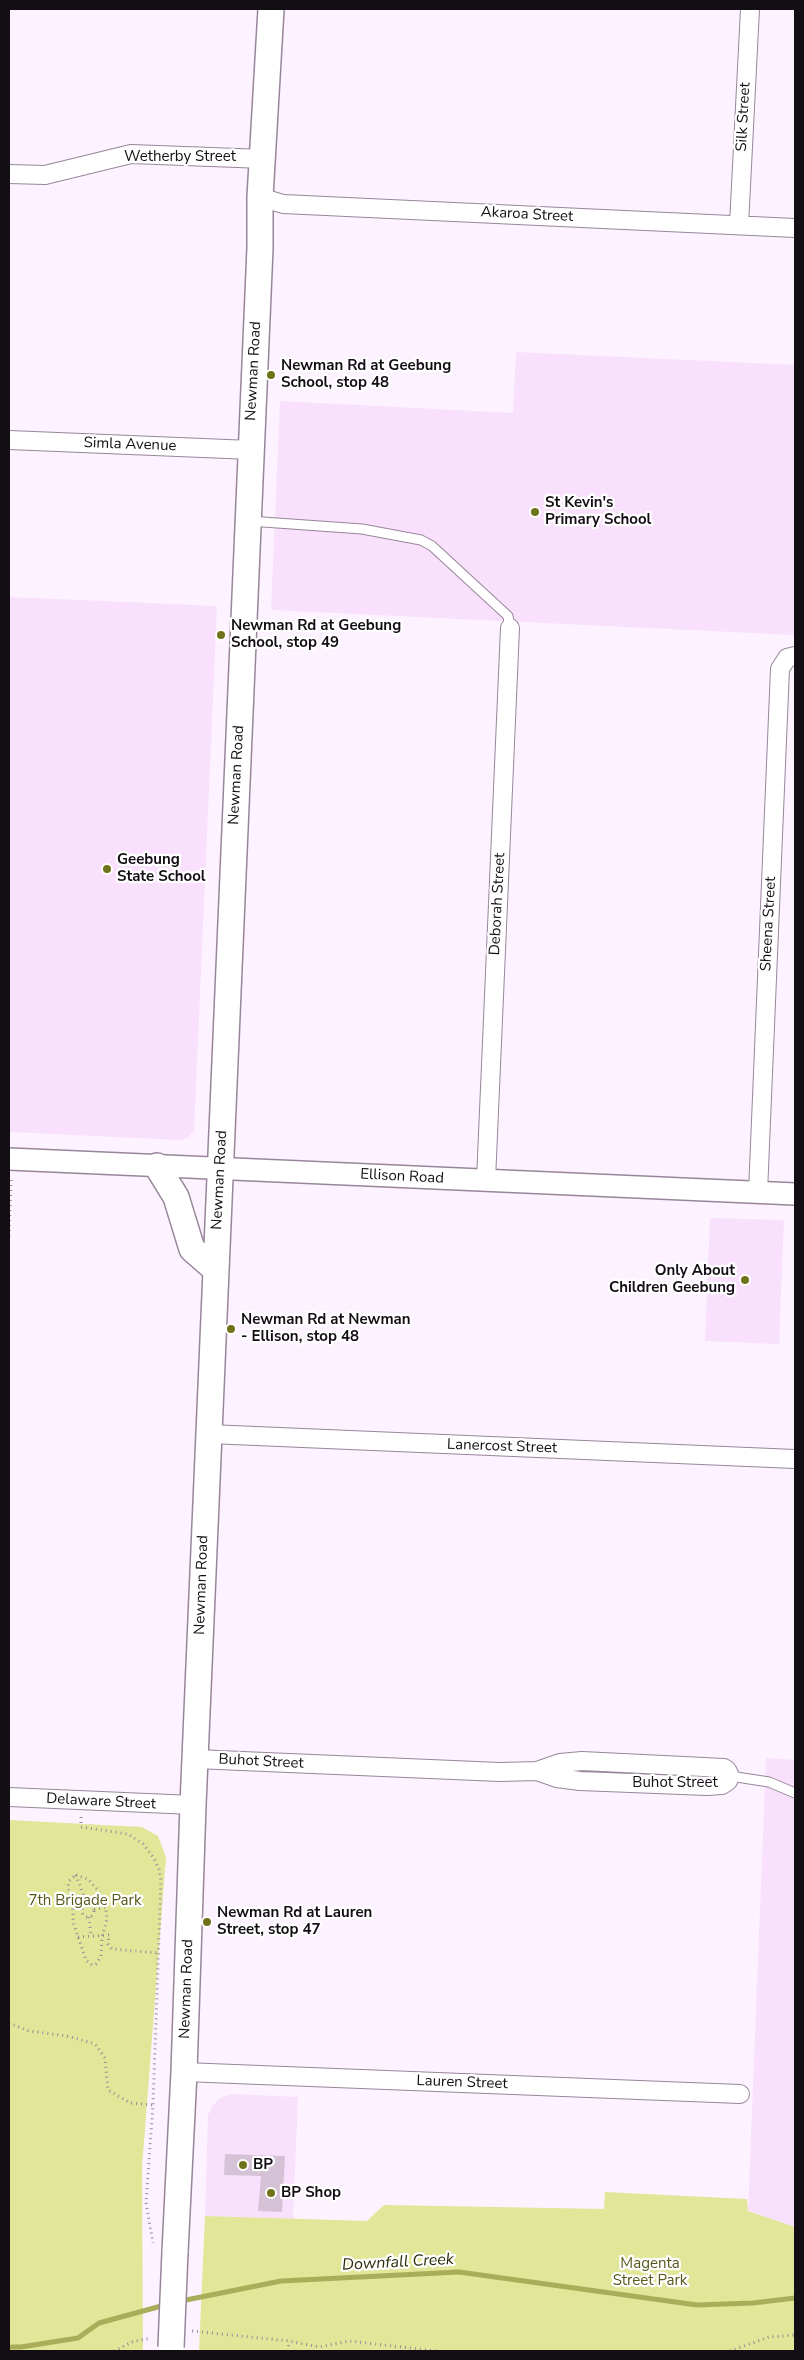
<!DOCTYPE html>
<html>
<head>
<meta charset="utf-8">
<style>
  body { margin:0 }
  #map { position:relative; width:804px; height:2360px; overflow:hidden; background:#fdf2ff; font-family:"Nunito Sans",sans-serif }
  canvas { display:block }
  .frame { position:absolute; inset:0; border:10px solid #130d14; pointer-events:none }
</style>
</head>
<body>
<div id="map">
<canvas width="804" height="2360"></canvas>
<div class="frame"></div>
</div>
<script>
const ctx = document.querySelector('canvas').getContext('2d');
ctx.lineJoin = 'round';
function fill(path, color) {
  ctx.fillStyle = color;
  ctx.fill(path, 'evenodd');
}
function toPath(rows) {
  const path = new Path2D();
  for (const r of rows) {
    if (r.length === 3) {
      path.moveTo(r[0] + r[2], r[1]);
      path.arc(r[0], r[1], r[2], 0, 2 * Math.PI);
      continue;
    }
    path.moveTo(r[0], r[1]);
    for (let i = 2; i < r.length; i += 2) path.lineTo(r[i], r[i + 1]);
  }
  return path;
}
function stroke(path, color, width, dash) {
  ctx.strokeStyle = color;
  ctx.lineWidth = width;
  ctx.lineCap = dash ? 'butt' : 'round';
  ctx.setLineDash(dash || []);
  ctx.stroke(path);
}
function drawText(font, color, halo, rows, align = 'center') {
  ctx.font = font + ' "Nunito Sans",sans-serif';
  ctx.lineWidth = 4.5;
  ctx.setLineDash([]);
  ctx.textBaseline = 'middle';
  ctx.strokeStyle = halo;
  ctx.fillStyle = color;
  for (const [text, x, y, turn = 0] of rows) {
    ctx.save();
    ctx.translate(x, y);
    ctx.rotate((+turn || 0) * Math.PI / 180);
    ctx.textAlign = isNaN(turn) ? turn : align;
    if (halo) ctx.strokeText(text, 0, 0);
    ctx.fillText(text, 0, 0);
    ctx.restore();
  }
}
const built = toPath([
  [516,352,795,365,795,635,271,610,280,401,513,413],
  [9,597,217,606,194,1131,188,1138,179,1140,9,1132],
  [710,1218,784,1220,779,1344,705,1341],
  [766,1758,795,1760,795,2227,748,2211],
  [231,2094,298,2097,293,2219,205,2216,208,2115,213,2105,220,2098]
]);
const green = toPath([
  [9,1820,142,1827,158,1836,166,1857,142,2168,143,2351,9,2351],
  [605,2192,747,2199,748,2211,795,2227,795,2351,199,2351,205,2216,367,2221,384,2205,604,2209]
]);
const stream = toPath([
  [181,2301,281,2281,459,2272,697,2305,753,2303,795,2298],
  [9,2347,21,2347,78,2338,99,2323,165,2305]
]);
const building = toPath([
  [225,2154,285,2156,282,2212,258,2211,261,2176,224,2175]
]);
const path = toPath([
  [9,1236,11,1180],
  [81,1817,81,1827,128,1834,143,1844,153,1857,159,1869,161,1880,153,2105,146,2203,153,2243],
  [76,1875,88,1879,101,1894,105,1903,107,1919,102,1937,101,1956,96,1964,92,1965,86,1960,73,1922,73,1906,68,1887,69,1881,76,1875],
  [76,1875,87,1905],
  [88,1911,6],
  [94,1909,106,1907],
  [89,1917,91,1936],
  [78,1937,109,1935,108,1944,112,1949,159,1953],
  [9,2023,29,2031,67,2036,95,2044,105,2058,108,2090,130,2103,153,2105],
  [192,2331,289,2341,319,2347,349,2341,436,2351],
  [114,2351,132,2342,151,2338],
  [288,2351,289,2341],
  [730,2351,769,2337,795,2335]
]);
const service = toPath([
  [249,521,362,529,421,540,432,546,508,616,510,628],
  [730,1776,769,1782,795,1793]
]);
const minor = toPath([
  [9,174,45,175,131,154,264,159],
  [260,197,283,204,795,228],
  [739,225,750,9],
  [9,440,251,450],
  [486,1180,510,628],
  [758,1192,780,669,787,658,795,656],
  [209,1434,795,1459],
  [195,1759,500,1772,537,1771,560,1763,582,1761,724,1768,727,1770,730,1776,728,1781,722,1785,707,1786,580,1781,557,1778,537,1771],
  [9,1797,193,1805],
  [184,2072,740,2094]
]);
const tertiary = toPath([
  [9,1159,795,1194]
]);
const secondary = toPath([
  [157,1166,176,1197,192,1249,216,1270],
  [175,2252,184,2072,193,1805,260,248,260,197,271,9]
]);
const secondaryBridge = toPath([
  [171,2347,175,2252]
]);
const markers = [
  [271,375,5,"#6f7218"],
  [535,512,5,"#6f7218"],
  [221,635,5,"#6f7218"],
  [107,869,5,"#6f7218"],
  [745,1280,5,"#6f7218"],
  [231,1329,5,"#6f7218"],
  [207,1922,5,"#6f7218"],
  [243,2165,5,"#6f7218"],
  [271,2193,5,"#6f7218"]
];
const streetNames = [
  ["Silk Street",744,117,-87],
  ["Wetherby Street",180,157],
  ["Akaroa Street",527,215,3],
  ["Newman Road",254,371,-87],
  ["Simla Avenue",130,445,2],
  ["Newman Road",237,775,-87],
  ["Deborah Street",498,904,-87],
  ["Sheena Street",769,924,-87],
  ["Ellison Road",402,1177,3],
  ["Newman Road",220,1180,-87],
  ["Lanercost Street",502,1447,2],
  ["Newman Road",202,1585,-88],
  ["Buhot Street",261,1762,3],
  ["Buhot Street",675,1783],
  ["Delaware Street",101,1802,3],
  ["Newman Road",187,1989,-88],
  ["Lauren Street",462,2083,2]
];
const poiNames = [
  ["Newman Rd at Geebung",281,366],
  ["School, stop 48",281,383],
  ["St Kevin's",545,503],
  ["Primary School",545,520],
  ["Newman Rd at Geebung",231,626],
  ["School, stop 49",231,643],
  ["Geebung",117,860],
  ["State School",117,877],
  ["Only About",735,1271,"right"],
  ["Children Geebung",735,1288,"right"],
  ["Newman Rd at Newman",241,1320],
  ["- Ellison, stop 48",241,1337],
  ["Newman Rd at Lauren",217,1913],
  ["Street, stop 47",217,1930],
  ["BP",253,2165],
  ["BP Shop",281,2193]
];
const parkNames = [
  ["7th Brigade Park",85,1901],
  ["Magenta",650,2264],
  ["Street Park",650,2281]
];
const waterNames = [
  ["Downfall Creek",398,2263,-3]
];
fill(built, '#f9e0fc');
fill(green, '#e1e698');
stroke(stream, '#a9ad59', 5);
fill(building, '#d5c2d7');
stroke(service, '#978699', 11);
stroke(minor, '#978699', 20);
stroke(tertiary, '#978699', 24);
stroke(secondary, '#978699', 28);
stroke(path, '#968d97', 3, [1, 4]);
stroke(service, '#fff', 9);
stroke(minor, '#fff', 18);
stroke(tertiary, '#fff', 21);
stroke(secondary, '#fff', 25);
stroke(secondaryBridge, '#978699', 28, []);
stroke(secondaryBridge, '#fff', 25);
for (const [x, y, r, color] of markers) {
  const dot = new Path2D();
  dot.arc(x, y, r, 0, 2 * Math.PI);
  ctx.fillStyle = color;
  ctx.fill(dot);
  stroke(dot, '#fff', 2);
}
drawText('15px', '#130d14', '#fff', streetNames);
drawText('bold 15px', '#130d14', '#fff', poiNames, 'left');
drawText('15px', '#56591b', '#fff', parkNames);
drawText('italic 16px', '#2b2c07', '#fff', waterNames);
</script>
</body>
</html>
